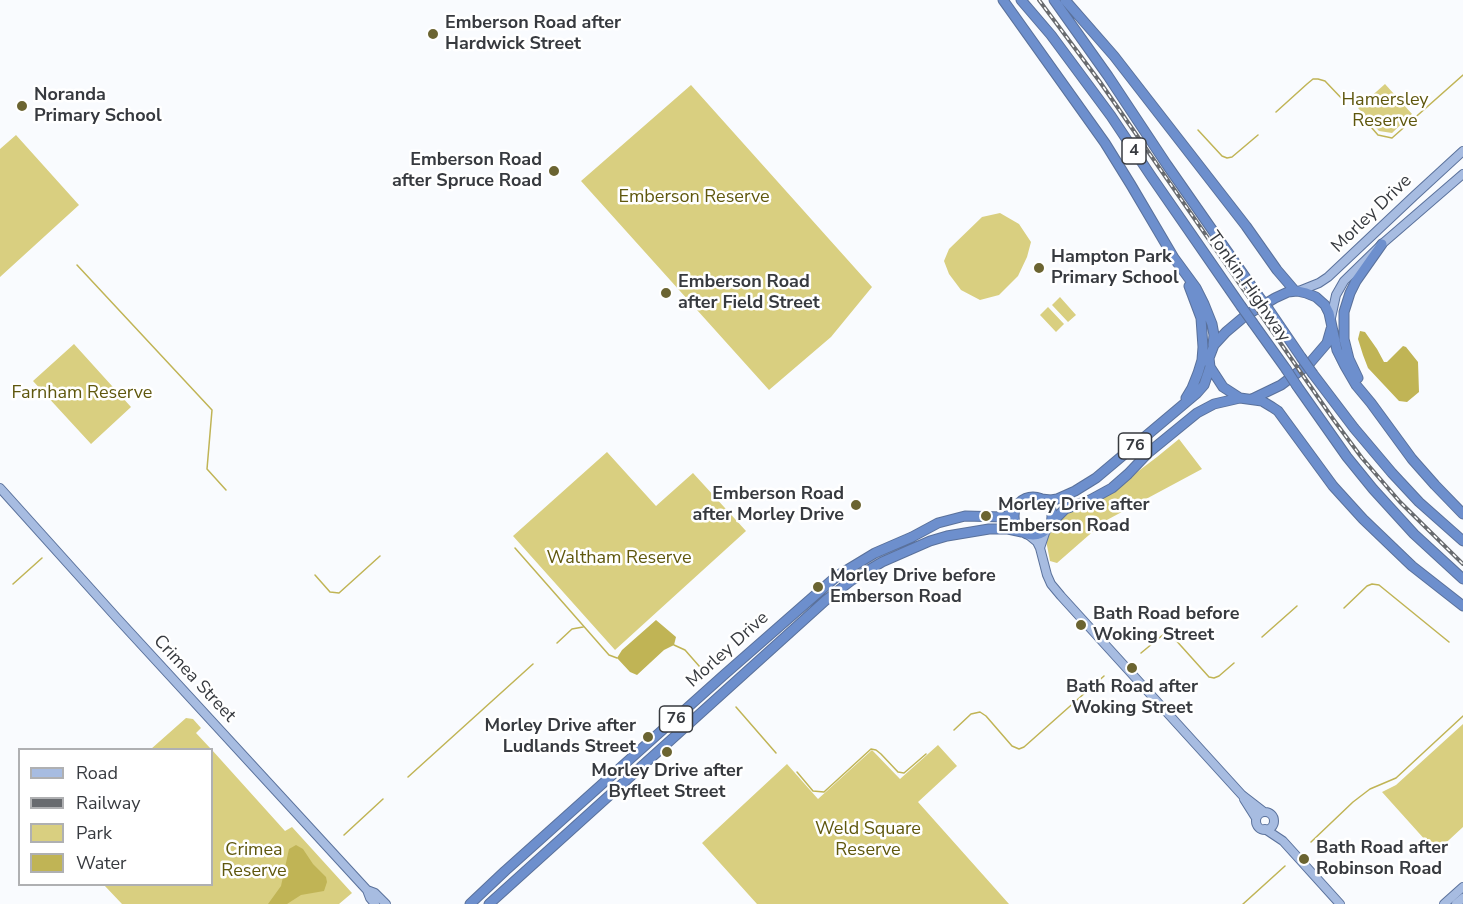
<!DOCTYPE html>
<html>
<head>
<meta charset="utf-8">
<style>
  body { margin:0 }
  #map { position:relative; width:1463px; height:904px; overflow:hidden; background:#f9fbfe; font-family:"Nunito Sans",sans-serif }
  canvas { display:block }
  .legend { position:absolute; left:18px; top:748px; width:195px; height:138px; box-sizing:border-box; background:#fff; border:2px solid #afb0b2; margin:0; padding:8px 10px; list-style:none; font-size:18px; color:#373a3f }
  .legend li { display:flex; align-items:center; gap:12px; height:30px }
  .legend b { width:30px; border:2px solid #afb0b2 }
</style>
</head>
<body>
<div id="map">
<canvas width="1463" height="904"></canvas>
<ul class="legend">
<li><b style="height:8px;background:#a7bce1"></b>Road</li>
<li><b style="height:8px;background:#686b6f"></b>Railway</li>
<li><b style="height:16px;background:#d9cf80"></b>Park</li>
<li><b style="height:16px;background:#c0b455"></b>Water</li>
</ul>
</div>
<script>
const ctx = document.querySelector('canvas').getContext('2d');
ctx.lineJoin = 'round';
function fill(path, color) {
  ctx.fillStyle = color;
  ctx.fill(path, 'evenodd');
}
function toPath(rows) {
  const path = new Path2D();
  for (const r of rows) {
    if (r.length === 3) {
      path.moveTo(r[0] + r[2], r[1]);
      path.arc(r[0], r[1], r[2], 0, 2 * Math.PI);
      continue;
    }
    path.moveTo(r[0], r[1]);
    for (let i = 2; i < r.length; i += 2) path.lineTo(r[i], r[i + 1]);
  }
  return path;
}
function stroke(path, color, width, dash) {
  ctx.strokeStyle = color;
  ctx.lineWidth = width;
  ctx.lineCap = dash ? 'butt' : 'round';
  ctx.setLineDash(dash || []);
  ctx.stroke(path);
}
function drawText(font, color, halo, rows, align = 'center') {
  ctx.font = font + ' "Nunito Sans",sans-serif';
  ctx.lineWidth = 5;
  ctx.setLineDash([]);
  ctx.textBaseline = 'middle';
  ctx.strokeStyle = halo;
  ctx.fillStyle = color;
  for (const [text, x, y, turn = 0] of rows) {
    ctx.save();
    ctx.translate(x, y);
    ctx.rotate((+turn || 0) * Math.PI / 180);
    ctx.textAlign = isNaN(turn) ? turn : align;
    if (halo) ctx.strokeText(text, 0, 0);
    ctx.fillText(text, 0, 0);
    ctx.restore();
  }
}
const green = toPath([
  [1385,84,1412,114,1392,133,1379,131,1358,108],
  [691,85,872,287,831,337,769,390,581,181],
  [16,135,79,205,0,277,0,149],
  [1000,213,1019,224,1031,242,1027,257,1018,276,999,295,980,300,961,290,949,274,944,261,949,249,982,217],
  [1060,297,1076,315,1068,322,1052,305],
  [1048,307,1064,324,1056,332,1040,315],
  [74,344,131,407,91,444,33,381],
  [1179,439,1202,469,1105,521,1057,563,1050,561,1043,525,1046,520,1120,485,1157,457],
  [607,452,656,506,693,473,746,531,615,650,513,536],
  [186,718,193,719,201,728,196,733,211,749,151,749],
  [1463,724,1463,827,1436,852,1382,792,1396,785],
  [938,745,957,766,918,802,1009,904,757,904,702,843,787,764,818,799,872,750,900,779],
  [212,750,285,831,292,827,352,893,339,904,122,904,104,885,212,884]
]);
const water = toPath([
  [1360,331,1365,332,1377,349,1384,362,1387,362,1403,346,1406,347,1418,362,1419,392,1407,402,1399,401,1368,368,1363,355,1358,339],
  [656,620,676,637,674,645,664,650,637,675,630,672,617,658,622,650],
  [296,845,303,849,313,864,326,877,327,882,324,891,301,895,287,904,268,904,281,886,289,849]
]);
const stream = toPath([
  [1276,112,1307,84,1313,79,1318,79,1325,81,1346,103],
  [1364,119,1378,135,1392,138,1463,75],
  [1198,130,1222,156,1227,158,1232,157,1258,135],
  [77,265,212,410,207,469,226,490],
  [515,548,609,655,617,658],
  [315,575,330,592,339,593,380,556],
  [13,584,42,558],
  [1344,608,1367,586,1372,584,1379,585,1449,642],
  [1262,637,1297,606],
  [557,643,572,629,583,627],
  [674,645,685,650,707,675],
  [1141,653,1164,634,1173,637,1209,677,1214,678,1219,676,1234,663],
  [736,707,776,753],
  [954,730,971,714,980,712,986,716,1012,746,1019,749,1024,747,1104,676],
  [797,772,813,791,824,792,871,749,876,750,881,754,898,772,904,773,926,754],
  [408,777,533,664],
  [344,835,383,799],
  [1311,842,1353,802,1370,789,1396,778,1463,716],
  [1243,904,1285,866]
]);
const major = toPath([
  [1299,291,1319,283,1328,277,1414,196,1463,151],
  [1331,318,1336,295,1344,281,1382,244,1463,174],
  [0,488,116,617,367,890,370,898,375,904],
  [1026,533,1037,542,1040,548,1047,575,1051,584,1061,596,1242,795,1264,812],
  [1040,548,1046,530],
  [1244,799,1256,818],
  [1265,821,9],
  [1265,829,1283,841,1340,904],
  [367,890,375,893,386,904],
  [1444,904,1463,887],
  [1456,904,1463,898]
]);
const highway = toPath([
  [1003,0,1105,143,1131,185,1174,258,1196,288,1204,304,1212,324,1214,335,1213,345],
  [1021,0,1051,35,1111,116,1151,176,1241,306],
  [1054,0,1108,76,1167,165,1257,294],
  [1065,0,1114,56,1246,226,1277,270,1295,291],
  [1269,310,1301,357],
  [1253,323,1286,369],
  [1313,374,1354,428,1392,473,1419,502,1463,541],
  [1358,378,1349,359,1344,339,1344,312,1350,293,1356,281,1382,244],
  [1297,386,1347,457,1373,489,1414,534,1463,579],
  [1186,398,1192,388,1198,373,1202,360,1203,347,1201,318,1189,286],
  [1252,399,1281,385,1309,364,1327,343,1331,329],
  [1033,516,19],
  [1041,499,1051,500,1057,499,1075,491,1096,478,1197,393,1204,385,1210,367],
  [1463,514,1435,485,1412,459,1371,403,1356,385,1345,366,1337,350,1329,313,1325,305,1316,297,1306,293,1297,291,1288,292,1275,298,1245,316,1226,332,1214,345,1209,358,1210,367,1223,387,1240,398,1262,401,1272,407,1278,411,1333,486,1363,519,1412,566,1463,606],
  [1050,525,1053,521,1065,509,1090,500,1112,488,1128,474,1148,453,1197,413,1214,404,1240,398],
  [470,904,505,871,725,674,837,576,875,553,912,537,938,523,965,516,1004,517,1011,514,1015,509],
  [489,904,826,600,852,580,882,562,930,541,947,536,989,529,1008,529,1022,532]
]);
const rail = toPath([
  [1039,0,1100,82,1333,419,1362,458,1400,502,1463,564]
]);
const highwayBridge = toPath([
  [1257,294,1269,310],
  [1241,306,1253,323],
  [1301,357,1313,374],
  [1286,369,1297,386]
]);
const markers = [
  [433,34,6,"#6b6431"],
  [22,106,6,"#6b6431"],
  [554,171,6,"#6b6431"],
  [1039,268,6,"#6b6431"],
  [666,293,6,"#6b6431"],
  [856,505,6,"#6b6431"],
  [986,516,6,"#6b6431"],
  [818,587,6,"#6b6431"],
  [1081,625,6,"#6b6431"],
  [1132,668,6,"#6b6431"],
  [648,737,6,"#6b6431"],
  [667,752,6,"#6b6431"],
  [1304,859,6,"#6b6431"]
];
const shields = [
  [1134,151,24],
  [1135,446,33],
  [676,719,33]
];
const shieldNames = [
  ["4",1134,151],
  ["76",1135,446],
  ["76",676,719]
];
const poiNames = [
  ["Emberson Road after",445,24],
  ["Hardwick Street",445,45],
  ["Noranda",34,96],
  ["Primary School",34,117],
  ["Emberson Road",542,161,"right"],
  ["after Spruce Road",542,182,"right"],
  ["Hampton Park",1051,258],
  ["Primary School",1051,279],
  ["Emberson Road",678,283],
  ["after Field Street",678,304],
  ["Emberson Road",844,495,"right"],
  ["after Morley Drive",844,516,"right"],
  ["Morley Drive after",998,506],
  ["Emberson Road",998,527],
  ["Morley Drive before",830,577],
  ["Emberson Road",830,598],
  ["Bath Road before",1093,615],
  ["Woking Street",1093,636],
  ["Bath Road after",1132,688,"center"],
  ["Woking Street",1132,709,"center"],
  ["Morley Drive after",636,727,"right"],
  ["Ludlands Street",636,748,"right"],
  ["Morley Drive after",667,772,"center"],
  ["Byfleet Street",667,793,"center"],
  ["Bath Road after",1316,849],
  ["Robinson Road",1316,870]
];
const parkNames = [
  ["Hamersley",1385,101],
  ["Reserve",1385,122],
  ["Emberson Reserve",694,198],
  ["Farnham Reserve",82,394],
  ["Waltham Reserve",619,559],
  ["Weld Square",868,830],
  ["Reserve",868,851],
  ["Crimea",254,851],
  ["Reserve",254,872]
];
const streetNames = [
  ["Morley Drive",1372,214,-44],
  ["Tonkin Highway",1248,287,55],
  ["Morley Drive",728,650,-42],
  ["Crimea Street",194,679,47]
];
fill(green, '#d9cf80');
fill(water, '#c0b455');
stroke(stream, '#c0b455', 1.5);
stroke(major, '#5a719b', 10);
stroke(highway, '#5a719b', 11);
stroke(major, '#a7bce1', 8);
stroke(highway, '#6d8fcd', 9);
stroke(rail, '#686b6f', 4);
stroke(rail, '#fff', 1.5, [4.5]);
stroke(highwayBridge, '#5a719b', 11, []);
stroke(highwayBridge, '#6d8fcd', 9);
for (const [x, y, r, color] of markers) {
  const dot = new Path2D();
  dot.arc(x, y, r, 0, 2 * Math.PI);
  ctx.fillStyle = color;
  ctx.fill(dot);
  stroke(dot, '#fff', 2);
}
for (const [x, y, w] of shields) {
  const box = new Path2D();
  box.roundRect(x - w / 2, y - 13, w, 26, 4.5);
  ctx.fillStyle = '#fff';
  ctx.fill(box);
  stroke(box, '#373a3f', 1.5);
}
drawText('bold 16px', '#373a3f', null, shieldNames);
drawText('bold 18px', '#373a3f', '#fff', poiNames, 'left');
drawText('18px', '#5f570d', '#fff', parkNames);
drawText('18px', '#373a3f', '#fff', streetNames);
</script>
</body>
</html>
